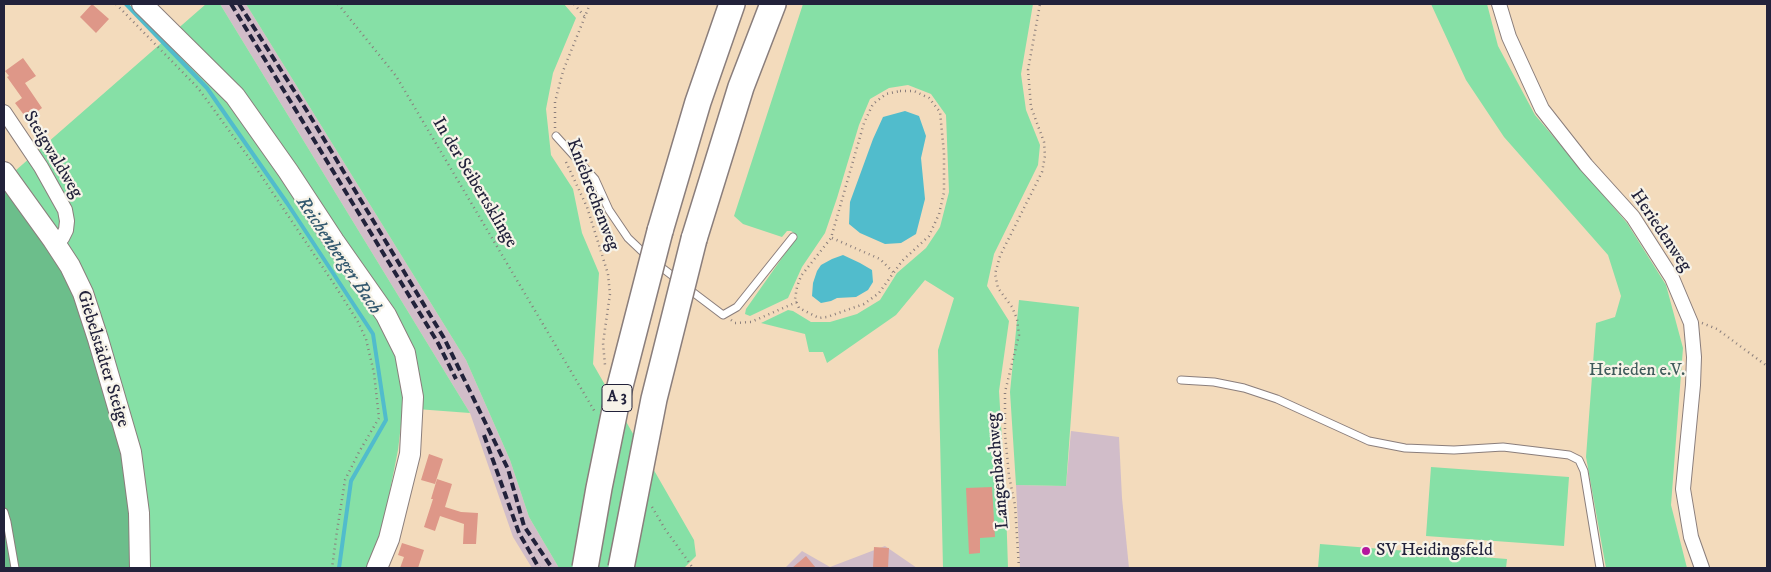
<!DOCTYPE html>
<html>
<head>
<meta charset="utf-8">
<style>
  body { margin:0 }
  #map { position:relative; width:1771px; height:572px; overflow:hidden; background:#f3dbbc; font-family:"IM FELL DW Pica",serif }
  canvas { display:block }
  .frame { position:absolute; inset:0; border:5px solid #22223b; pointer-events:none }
</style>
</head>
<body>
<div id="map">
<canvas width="1771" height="572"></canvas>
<div class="frame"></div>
</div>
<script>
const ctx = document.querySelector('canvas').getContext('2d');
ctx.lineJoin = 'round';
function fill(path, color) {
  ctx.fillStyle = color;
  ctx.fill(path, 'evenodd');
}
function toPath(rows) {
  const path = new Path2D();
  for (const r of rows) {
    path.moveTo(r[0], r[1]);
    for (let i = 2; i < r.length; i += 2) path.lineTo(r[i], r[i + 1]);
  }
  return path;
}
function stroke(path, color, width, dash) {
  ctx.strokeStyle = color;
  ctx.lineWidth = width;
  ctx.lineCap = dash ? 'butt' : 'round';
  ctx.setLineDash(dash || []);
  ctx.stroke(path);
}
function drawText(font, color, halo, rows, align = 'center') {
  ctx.font = font + ' "IM FELL DW Pica",serif';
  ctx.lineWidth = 4.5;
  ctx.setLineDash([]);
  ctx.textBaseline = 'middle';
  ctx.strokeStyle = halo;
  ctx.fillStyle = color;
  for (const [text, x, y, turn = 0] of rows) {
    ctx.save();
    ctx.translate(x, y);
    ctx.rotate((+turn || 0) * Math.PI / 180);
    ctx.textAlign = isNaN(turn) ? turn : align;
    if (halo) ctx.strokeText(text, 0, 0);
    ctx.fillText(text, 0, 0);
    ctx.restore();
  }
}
const industrial = toPath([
  [220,4,246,4,466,360,510,460,529,517,559,568,532,568,513,537,470,413],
  [1071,431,1119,437,1122,498,1129,568,1020,568,1016,485,1066,486],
  [885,546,917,568,785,568,802,551,830,567]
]);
const green = toPath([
  [206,4,220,4,470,413,403,408,398,450,381,536,369,568,150,568,142,453,87,282,67,243,15,171],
  [246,4,564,4,576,18,553,73,546,109,551,155,573,189,582,233,599,273,593,364,694,540,696,556,684,568,559,568,529,517,510,460,466,360],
  [803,4,1033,4,1021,74,1026,110,1040,145,1038,165,994,254,987,286,1009,321,999,391,1006,507,1008,568,943,568,938,350,954,298,925,280,896,315,827,363,823,352,809,352,805,334,761,323,788,310,793,311,811,322,830,322,857,314,880,300,897,273,926,248,940,227,949,192,946,115,931,94,908,85,889,88,870,99,859,125,837,198,825,233,802,267,788,298,750,316,745,314,746,309,796,238,795,234,791,231,787,231,782,237,743,224,734,216],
  [1431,4,1487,4,1498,46,1535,115,1627,223,1666,285,1683,348,1671,505,1687,568,1606,568,1586,457,1596,323,1615,317,1621,296,1608,255,1504,137,1466,80],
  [1019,300,1079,307,1066,486,1016,485,1010,392],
  [1431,467,1569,477,1564,546,1426,536],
  [1320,544,1507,559,1506,568,1318,568]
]);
const forest = toPath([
  [4,188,62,268,91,341,122,456,130,514,131,568,4,568]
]);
const water = toPath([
  [905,111,919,116,926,136,921,158,925,199,916,234,901,243,885,244,860,233,849,224,850,202,873,139,883,117],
  [843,255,860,263,872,270,873,282,868,290,856,297,837,298,831,301,821,303,812,296,813,283,817,271,821,265,832,259]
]);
const stream = toPath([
  [126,4,207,88,287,203,373,334,386,420,351,481,339,568]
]);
const building = toPath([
  [92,4,109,19,96,33,80,17],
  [23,58,36,76,25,83,42,108,27,119,15,103,22,98,7,77,9,76,5,71],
  [429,454,443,459,435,484,421,480],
  [437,479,452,484,445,507,461,512,478,513,476,544,463,544,464,524,440,516,435,531,424,527,433,499,431,499],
  [992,487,995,537,980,538,980,553,969,554,966,488],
  [402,543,424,550,418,568,400,568,404,557,398,555],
  [874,547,889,548,888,568,873,568],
  [806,556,816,568,792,568]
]);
const path = toPath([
  [116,4,198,88,252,162,334,284,358,322,366,339,374,373,379,418,359,452,345,480,337,531,332,568],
  [338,4,396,76,595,412],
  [574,4,585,17],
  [900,91,914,91,929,98,940,112,944,153,944,192,939,214,929,236,902,261,879,293,864,304,827,317,819,318,799,308,795,299,797,287,801,276,831,238,864,123,873,104,886,94,900,91],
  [555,128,555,102,563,71,590,4],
  [566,162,587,207,608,274,610,294,603,343,605,365],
  [832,238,880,259,893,272],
  [731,320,735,323,751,322,797,302],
  [1702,323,1717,329,1767,366],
  [652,507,665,529,693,568],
  [1019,568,1015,505,1009,476,1005,434,1005,392,1019,335,1017,319,1012,307,998,288,995,274,1000,256,1042,172,1045,156,1044,142,1031,107,1028,70,1040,4]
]);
const lane = toPath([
  [556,136,595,179,609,210,628,238,648,257],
  [657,264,678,280],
  [686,287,723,315,737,307,793,237],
  [1181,380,1214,382,1244,388,1277,399,1369,441,1405,448,1454,450,1503,447,1569,455,1579,460,1584,471,1600,568],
  [4,512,7,522,15,568]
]);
const street = toPath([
  [1499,4,1509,37,1542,109,1586,165,1633,217,1672,278,1691,323,1694,357,1693,385,1683,489,1691,537,1702,568],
  [4,112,41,167,65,210,67,221,66,230,62,238,53,240]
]);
const secondary = toPath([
  [142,4,235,96,288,171,334,241,386,315,405,353,413,397,410,454,389,539,377,568],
  [4,172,53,240,70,266,83,293,98,339,131,452,139,513,140,568]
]);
const highway = toPath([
  [660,231,698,102,732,4],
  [694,239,741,87,773,4]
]);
const rail = toPath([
  [231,4,438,343,456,379],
  [239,4,307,111,444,338,508,469,524,526,552,568],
  [484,435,519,533,539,568]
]);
const highwayBridge = toPath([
  [585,568,599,488,619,390,660,231],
  [621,568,654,399,694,239]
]);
const markers = [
  [1366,551,5,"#b5179e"]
];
const shields = [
  [617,398,30]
];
const shieldNames = [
  ["A 3",617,398]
];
const streetNames = [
  ["Steigwaldweg",52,155,59],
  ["In der Seibertsklinge",474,183,59],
  ["Kniebrechenweg",592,195,69],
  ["Heriedenweg",1660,231,56],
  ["Giebelstädter Steige",102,359,73],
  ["Langenbachweg",999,471,-95]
];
const parkNames = [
  ["Herieden e.V.",1637,371]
];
const poiNames = [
  ["SV Heidingsfeld",1376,551]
];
const waterNames = [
  ["Reichenberger Bach",338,256,56]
];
fill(industrial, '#d1bdc9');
fill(green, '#86e0a6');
fill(forest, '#6cbe8b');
fill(water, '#51bccc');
stroke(stream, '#51bccc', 4);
fill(building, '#de9788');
stroke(lane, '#8a7e7c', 9);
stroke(street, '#8a7e7c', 16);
stroke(secondary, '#8a7e7c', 22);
stroke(highway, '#8a7e7c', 28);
stroke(path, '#8a7e7c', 2.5, [1, 4]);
stroke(lane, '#fff', 7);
stroke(street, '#fff', 14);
stroke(secondary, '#fff', 20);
stroke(highway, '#fff', 25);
stroke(rail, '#22223b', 4, [8, 4]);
stroke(highwayBridge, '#8a7e7c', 28, []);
stroke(highwayBridge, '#fff', 25);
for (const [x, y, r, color] of markers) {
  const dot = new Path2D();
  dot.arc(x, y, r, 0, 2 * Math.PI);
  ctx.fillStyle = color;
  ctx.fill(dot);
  stroke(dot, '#f7f3e8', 2);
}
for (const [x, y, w] of shields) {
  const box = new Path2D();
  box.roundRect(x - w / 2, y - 13.5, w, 27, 4);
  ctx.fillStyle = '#f7f3e8';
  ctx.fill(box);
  stroke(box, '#22223b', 1);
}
drawText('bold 16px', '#22223b', null, shieldNames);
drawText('18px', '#22223b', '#f7f3e8', streetNames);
drawText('18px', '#405b5b', '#f7f3e8', parkNames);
drawText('18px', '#22223b', '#f7f3e8', poiNames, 'left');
drawText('italic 19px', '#32586e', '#f7f3e8', waterNames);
</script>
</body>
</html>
